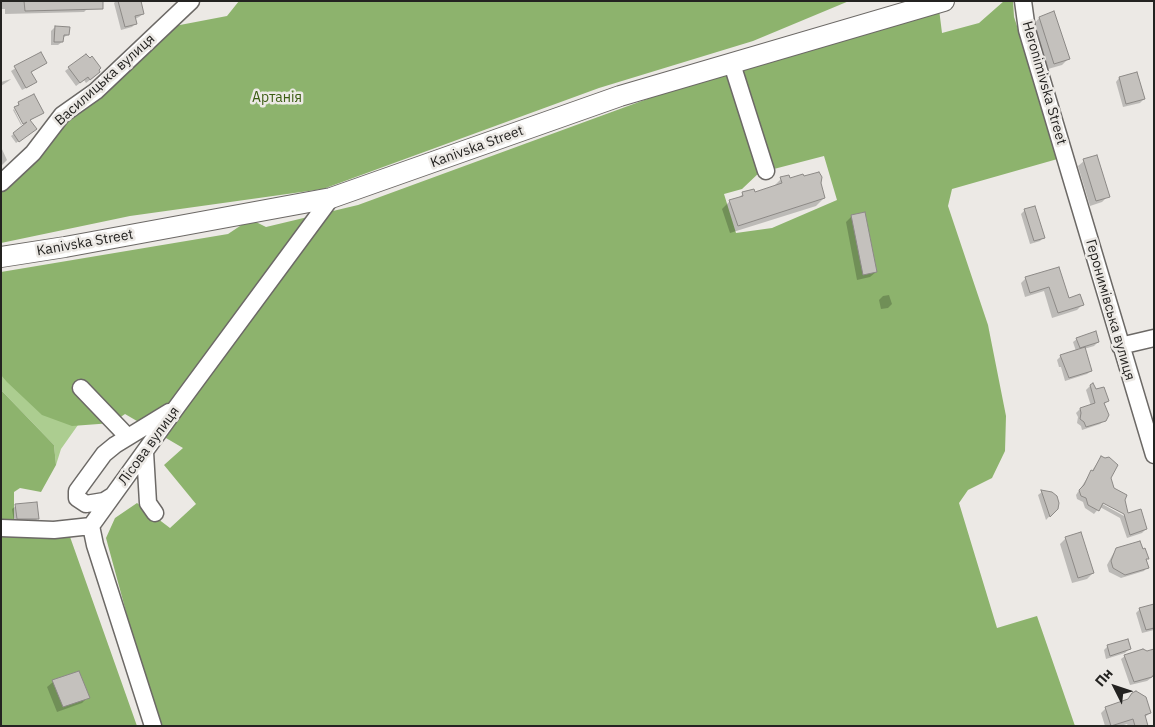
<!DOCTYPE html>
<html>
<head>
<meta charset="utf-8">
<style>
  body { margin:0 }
  #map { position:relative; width:1155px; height:727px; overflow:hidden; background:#ece9e5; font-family:"IBM Plex Sans",sans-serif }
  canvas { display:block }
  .frame { position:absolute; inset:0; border:2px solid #242321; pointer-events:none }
  .north { position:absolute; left:1090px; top:662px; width:50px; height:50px; -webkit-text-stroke:4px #ece9e5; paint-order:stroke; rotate:311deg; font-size:14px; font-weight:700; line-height:20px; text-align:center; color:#242321 }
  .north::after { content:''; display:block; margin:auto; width:18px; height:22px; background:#242321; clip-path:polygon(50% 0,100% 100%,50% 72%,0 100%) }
</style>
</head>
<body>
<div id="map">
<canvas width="1155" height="727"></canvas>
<div class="frame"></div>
<div class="north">Пн</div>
</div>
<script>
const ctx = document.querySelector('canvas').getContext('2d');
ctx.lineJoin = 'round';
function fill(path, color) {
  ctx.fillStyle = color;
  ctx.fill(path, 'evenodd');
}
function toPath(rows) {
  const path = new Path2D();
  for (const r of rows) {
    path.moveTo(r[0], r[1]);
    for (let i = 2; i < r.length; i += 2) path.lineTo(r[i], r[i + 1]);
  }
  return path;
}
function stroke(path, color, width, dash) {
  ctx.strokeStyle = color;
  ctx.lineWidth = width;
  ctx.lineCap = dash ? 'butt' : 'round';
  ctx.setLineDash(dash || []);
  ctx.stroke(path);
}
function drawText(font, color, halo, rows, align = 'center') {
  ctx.font = font + ' "IBM Plex Sans",sans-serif';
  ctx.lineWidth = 5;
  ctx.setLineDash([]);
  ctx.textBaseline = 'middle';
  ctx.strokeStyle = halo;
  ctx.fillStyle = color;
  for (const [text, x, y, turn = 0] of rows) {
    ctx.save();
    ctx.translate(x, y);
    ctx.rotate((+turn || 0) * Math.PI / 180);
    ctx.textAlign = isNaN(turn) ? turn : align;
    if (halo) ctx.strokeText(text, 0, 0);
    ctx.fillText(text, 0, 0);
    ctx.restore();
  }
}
const green = toPath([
  [1,343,90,408,61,449,56,465,54,445,1,390]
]);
const forest = toPath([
  [239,1,849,1,753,41,599,88,323,189,130,216,1,243,1,184,124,68,159,29,227,16],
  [1004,1,1013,1,1014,17,1061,158,952,189,948,206,988,325,1006,416,1005,451,992,478,968,490,959,503,997,628,1037,616,1075,726,157,726,106,538,115,518,137,503,170,528,196,504,164,465,183,448,125,414,112,423,72,426,42,415,7,382,1,375,1,272,228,234,243,224,254,221,266,227,358,205,729,69,761,171,742,189,724,194,736,233,772,228,837,200,824,156,770,170,736,67,939,9,942,33,979,23],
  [1,390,54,445,56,465,41,492,20,488,14,492,14,521,69,534,137,726,1,726]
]);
const shadow = toPath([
  [1,1,86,1,87,9,84,12,5,14,5,9,1,9],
  [116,1,140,1,143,14,139,17,135,19,136,23,132,27,121,30,114,3],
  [1039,18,1068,59,1062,65,1048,69,1034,24],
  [55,27,68,35,62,38,62,42,58,45,51,45,51,31],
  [40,53,46,62,30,73,32,85,22,90,11,71],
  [69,68,95,76,86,83,84,80,76,86,65,71],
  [1136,74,1144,99,1140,103,1123,107,1116,82,1119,78],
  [11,79,10,80,1,86,1,82],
  [34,95,43,113,29,121,33,131,16,143,11,136,26,124,16,106],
  [14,109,22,125,21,125,13,110],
  [1,147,7,160,1,166],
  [1084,161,1108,196,1102,202,1090,206,1078,166],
  [803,178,819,183,824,198,816,206,730,233,722,209,730,201,738,198,743,194,754,194,773,187,781,179,789,180],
  [1025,210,1044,237,1040,241,1030,244,1021,214],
  [852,216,876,272,870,277,857,280,846,222],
  [1058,268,1068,299,1082,305,1077,310,1052,318,1044,291,1025,297,1021,283,1026,278],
  [889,295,892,304,888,308,881,309,879,300,883,296],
  [1077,339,1098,342,1094,346,1084,349,1091,371,1087,374,1065,381,1061,367,1059,367,1057,360,1061,356,1076,351,1073,342],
  [1090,386,1108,401,1103,405,1105,420,1100,424,1082,430,1081,426,1077,423,1078,417,1076,413,1080,409,1091,406,1086,390],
  [1101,457,1113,489,1123,500,1127,514,1146,529,1142,533,1127,538,1120,518,1100,507,1094,514,1085,508,1083,502,1077,499,1076,495],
  [1098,499,1124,513,1124,516,1097,501],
  [1042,492,1057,508,1046,520,1038,495],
  [16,506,37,519,34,523,14,522,12,509],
  [1066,538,1093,573,1087,579,1072,583,1060,544],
  [1117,549,1147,558,1145,560,1147,567,1144,571,1121,578,1109,572,1107,565,1113,554],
  [1154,605,1154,630,1142,633,1136,613,1140,609],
  [1108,646,1129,649,1125,653,1106,659,1104,650],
  [1154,655,1154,676,1147,681,1130,685,1121,659,1125,656],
  [53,682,88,697,82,703,57,712,47,687],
  [1132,694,1150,713,1144,718,1147,726,1128,726,1127,724,1121,726,1105,726,1101,713,1106,708,1127,700]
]);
const building = toPath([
  [24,1,103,1,103,9,25,11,24,1],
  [118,1,141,1,144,14,135,16,137,24,125,27,118,1],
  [1054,11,1070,59,1054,64,1039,17,1054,11],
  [55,26,70,27,69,35,64,35,63,42,54,42,55,26],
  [41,52,47,63,31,72,37,82,26,88,14,66,41,52],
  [86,54,90,58,92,56,101,68,99,70,100,72,90,80,88,77,80,83,68,67,86,54],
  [1137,72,1145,99,1126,104,1119,77,1137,72],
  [34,94,44,113,30,120,37,129,19,142,13,133,27,122,23,124,14,107,19,105,18,102,34,94],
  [1097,155,1110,197,1096,201,1083,159,1097,155],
  [819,172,822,177,821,183,825,198,738,226,729,200,743,196,742,192,754,189,755,192,782,183,780,177,789,175,790,178,803,174,804,176,819,172],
  [1035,206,1045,238,1034,241,1024,209,1035,206],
  [865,212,877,272,863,275,851,215,865,212],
  [1059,267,1069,298,1080,294,1084,305,1058,313,1049,287,1030,293,1025,277,1059,267],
  [1096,331,1099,342,1080,348,1076,338,1096,331],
  [1085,347,1092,371,1069,378,1060,355,1085,347],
  [1093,383,1096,389,1104,387,1109,401,1104,403,1109,415,1106,421,1086,427,1084,422,1080,419,1081,413,1080,408,1095,403,1090,385,1093,383],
  [1101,456,1105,458,1109,457,1118,465,1111,478,1114,488,1127,495,1125,500,1128,513,1141,509,1147,529,1130,535,1124,514,1103,503,1099,511,1088,505,1086,498,1081,496,1079,490,1084,485,1091,470,1093,471,1101,456],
  [1041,490,1052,492,1057,496,1059,503,1058,509,1050,517,1041,490],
  [37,502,39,519,17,519,15,504,37,502],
  [1081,532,1094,573,1078,578,1065,537,1081,532],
  [1140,541,1143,549,1145,548,1149,559,1146,559,1149,568,1125,575,1113,568,1111,561,1116,548,1140,541],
  [1154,604,1154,628,1146,630,1139,608,1154,604],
  [1128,639,1131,649,1110,656,1107,645,1128,639],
  [1143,649,1147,651,1154,649,1154,674,1152,677,1134,682,1124,655,1143,649],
  [79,671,90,698,63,707,52,680,79,671],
  [1136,691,1146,697,1151,713,1145,715,1148,726,1135,726,1133,719,1111,726,1105,707,1128,699,1132,693,1136,691]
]);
const minor = toPath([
  [1023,1,1027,30,1154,455],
  [732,64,766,171],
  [1,183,33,153,62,115,96,91,191,1],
  [1120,346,1154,338],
  [81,388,128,437],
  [145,452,148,503,155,513],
  [112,496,104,501,86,504,77,498,77,491,104,454,115,445,169,412],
  [1,528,54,530,91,526],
  [153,726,95,545,91,526,176,408,331,198]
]);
const major = toPath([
  [1,257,65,247,331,198,620,96,944,1]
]);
const streetNames = [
  ["Василицька вулиця",105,80,-42],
  ["Heronimivska Street",1044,83,74],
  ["Kanivska Street",477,147,-20],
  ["Kanivska Street",85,243,-10],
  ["Геронимівська вулиця",1110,310,74],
  ["Лісова вулиця",149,446,-54]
];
const parkNames = [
  ["Артанія",277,98]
];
fill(green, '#accd90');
fill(forest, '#8db36d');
fill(shadow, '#0003');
fill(building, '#c4c1bd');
stroke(building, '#8c8986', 1);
stroke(minor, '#6c6966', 19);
stroke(major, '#6c6966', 22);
stroke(minor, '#fff', 16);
stroke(major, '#fff', 20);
drawText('14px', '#242321', '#ece9e5', streetNames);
drawText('14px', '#3b5d13', '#ece9e5', parkNames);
</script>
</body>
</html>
